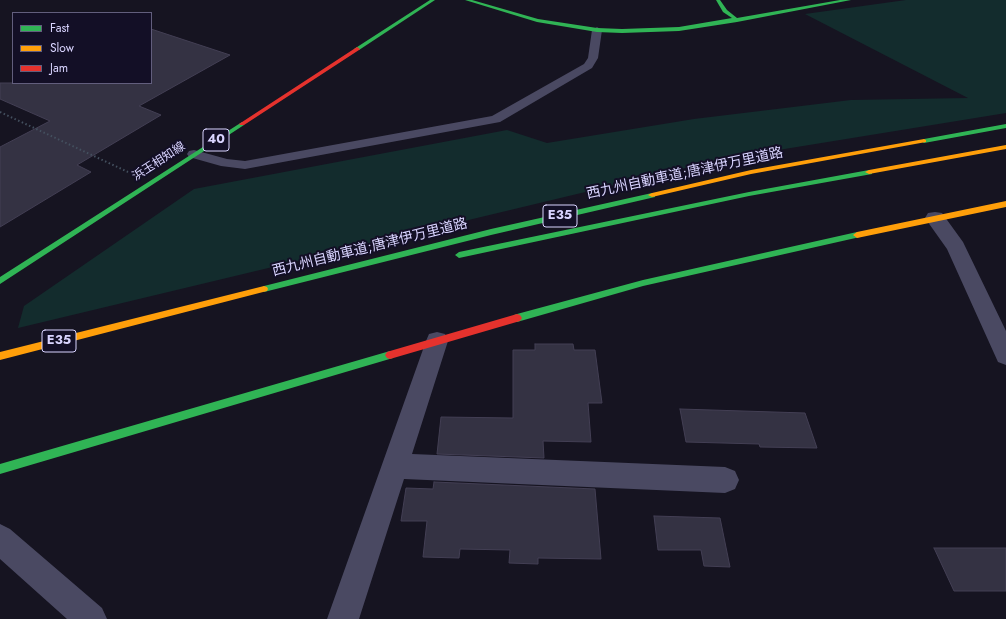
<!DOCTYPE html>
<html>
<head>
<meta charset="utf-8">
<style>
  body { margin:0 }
  #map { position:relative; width:1006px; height:619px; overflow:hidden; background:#161421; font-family:Jost,sans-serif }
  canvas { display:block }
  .legend { position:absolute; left:12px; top:12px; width:140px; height:72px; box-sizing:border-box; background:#130f26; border:1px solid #625e7d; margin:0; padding:5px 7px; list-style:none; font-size:12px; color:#d9d4ff }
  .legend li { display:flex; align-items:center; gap:8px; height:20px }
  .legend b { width:20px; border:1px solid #625e7d }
</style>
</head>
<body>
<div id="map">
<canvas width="1006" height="619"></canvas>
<ul class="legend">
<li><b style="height:5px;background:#30b455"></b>Fast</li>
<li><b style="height:5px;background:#ff9f0a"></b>Slow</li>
<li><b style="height:5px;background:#e5322d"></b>Jam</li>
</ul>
</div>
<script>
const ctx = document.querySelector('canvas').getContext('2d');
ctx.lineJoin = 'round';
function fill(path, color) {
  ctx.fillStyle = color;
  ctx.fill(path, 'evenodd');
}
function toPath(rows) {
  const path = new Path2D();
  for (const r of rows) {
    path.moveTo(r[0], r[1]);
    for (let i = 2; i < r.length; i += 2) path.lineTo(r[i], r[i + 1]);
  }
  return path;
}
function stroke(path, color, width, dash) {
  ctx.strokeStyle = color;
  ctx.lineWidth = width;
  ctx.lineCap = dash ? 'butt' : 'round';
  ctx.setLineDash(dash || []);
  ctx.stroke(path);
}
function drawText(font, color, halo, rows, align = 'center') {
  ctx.font = font + ' Jost,"Noto Sans JP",sans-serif';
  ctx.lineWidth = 4;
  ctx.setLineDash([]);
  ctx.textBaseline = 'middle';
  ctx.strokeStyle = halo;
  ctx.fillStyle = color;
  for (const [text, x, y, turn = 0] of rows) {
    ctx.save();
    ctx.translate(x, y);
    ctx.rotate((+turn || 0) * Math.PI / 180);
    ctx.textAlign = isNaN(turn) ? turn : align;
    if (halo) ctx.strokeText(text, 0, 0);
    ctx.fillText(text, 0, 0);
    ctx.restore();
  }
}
const green = toPath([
  [906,0,1006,0,1006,113,723,159,18,328,24,306,194,189,507,130,547,143,694,119,851,100,968,98,805,14]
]);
const building = toPath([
  [151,29,230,55,139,106,161,115,77,165,91,172,0,227,0,147,50,121,0,99,0,83,151,83,151,29],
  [535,344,573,344,574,350,595,350,602,403,588,403,591,442,543,441,544,458,437,454,441,417,513,418,513,350,535,350,535,344],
  [680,409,805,413,817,448,760,447,759,444,686,442,680,409],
  [434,482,595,489,601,559,538,558,538,564,509,563,510,550,460,549,459,558,423,557,427,521,401,521,406,488,433,489,434,482],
  [654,516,720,518,730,567,704,566,701,550,658,550,654,516],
  [934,548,1006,548,1006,591,954,591,934,548]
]);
const path = toPath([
  [0,112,128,172]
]);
const lane = toPath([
  [597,27,602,30,598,58,592,68,500,122,245,169,221,166,189,157,187,154,189,151,194,150,227,159,245,161,492,116,584,64,588,58,592,30,597,27]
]);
const street = toPath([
  [935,212,942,213,963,242,1006,331,1006,365,998,362,947,249,925,218,928,213,935,212],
  [437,332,445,334,448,341,412,454,725,467,735,471,739,480,735,489,725,493,404,479,359,619,327,619,426,341,429,334,437,332],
  [0,524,10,529,102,608,107,619,67,619,0,559,0,524]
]);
const fast = toPath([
  [430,0,435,0,359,50,354,49,430,0],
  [465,0,472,0,538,19,597,28,622,29,679,27,732,18,723,12,716,0,720,0,727,10,737,18,840,0,851,0,737,22,679,31,622,33,597,32,537,22,465,0],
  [242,122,244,123,244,125,0,284,0,277,242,122],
  [1006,124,1006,128,924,143,921,141,924,139,1006,124],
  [869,170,872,170,872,174,749,196,459,258,455,255,459,252,749,192,869,170],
  [652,193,655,193,655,197,491,235,264,292,260,289,264,286,491,229,652,193],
  [857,232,860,233,861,235,860,237,643,286,517,322,514,321,512,318,514,315,517,314,643,280,857,232],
  [390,351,393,352,395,355,393,358,0,474,0,464,390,351]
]);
const slow = toPath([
  [924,139,926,140,926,142,751,174,652,197,648,195,652,193,751,170,924,139],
  [1006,145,1006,149,869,174,865,172,869,170,1006,145],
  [1006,201,1006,207,857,238,853,235,857,232,1006,201],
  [264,286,267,287,268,289,267,291,0,360,0,352,264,286]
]);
const jam = toPath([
  [357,47,360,49,359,50,244,125,240,125,239,124,357,47],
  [517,314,520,315,522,318,520,321,390,359,387,358,385,355,387,352,390,351,517,314]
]);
const farStreetnames = [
  ["浜玉相知線",159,162,-33]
];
const shields = [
  [216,140,26],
  [560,216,34],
  [59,341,34]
];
const shieldNames = [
  ["40",216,140],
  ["E35",560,216],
  ["E35",59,341]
];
const streetNames = [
  ["西九州自動車道;唐津伊万里道路",685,174,-12],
  ["西九州自動車道;唐津伊万里道路",370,248,-14]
];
fill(green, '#132c2d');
fill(building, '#343243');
stroke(building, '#433f54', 1);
stroke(path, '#44505f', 2, [1.5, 2.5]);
fill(lane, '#4a4962');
fill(street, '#4a4962');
fill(fast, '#30b455');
fill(slow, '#ff9f0a');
fill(jam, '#e5322d');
drawText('12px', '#d9d4ff', '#130f26', farStreetnames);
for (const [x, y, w] of shields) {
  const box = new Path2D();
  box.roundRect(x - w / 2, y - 11, w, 22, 3);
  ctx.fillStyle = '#130f26';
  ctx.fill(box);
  stroke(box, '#d9d4ff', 1);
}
drawText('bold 13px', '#d9d4ff', null, shieldNames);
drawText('14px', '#d9d4ff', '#130f26', streetNames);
</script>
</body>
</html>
